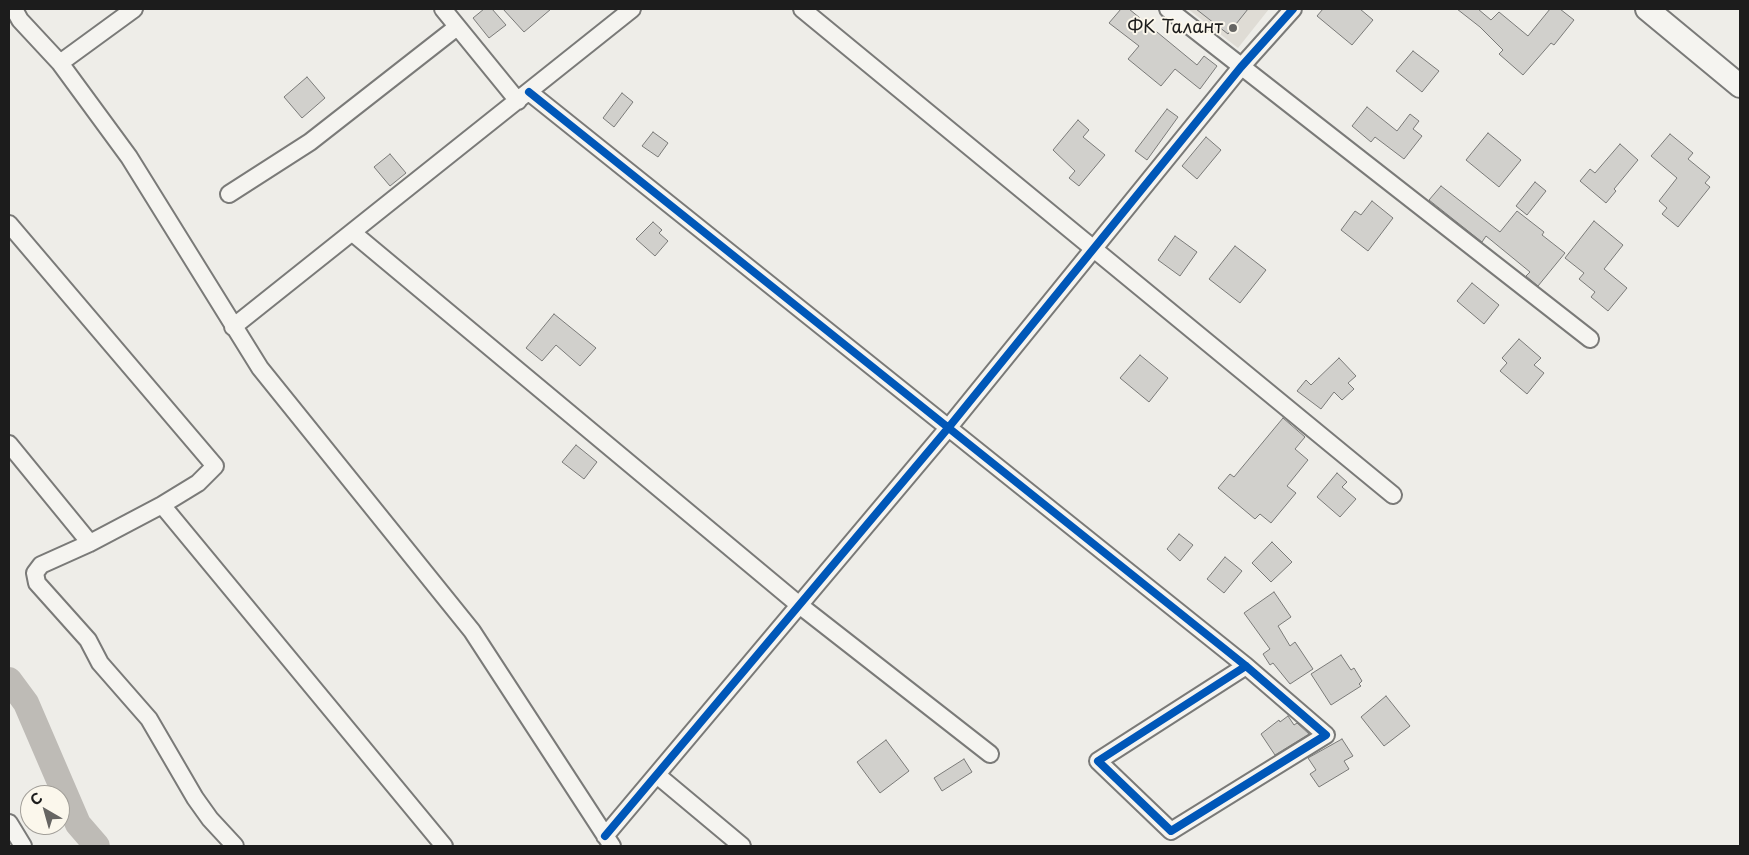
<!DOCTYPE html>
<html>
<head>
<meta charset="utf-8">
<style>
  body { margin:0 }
  #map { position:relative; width:1749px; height:855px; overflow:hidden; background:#eeede8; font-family:"Playpen Sans",sans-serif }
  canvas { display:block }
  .frame { position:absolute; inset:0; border:10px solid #1c1c1c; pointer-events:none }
  .north { position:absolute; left:20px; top:785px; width:50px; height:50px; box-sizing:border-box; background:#fbf7ec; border:1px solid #a29f99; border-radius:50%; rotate:322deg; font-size:14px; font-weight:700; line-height:20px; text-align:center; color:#1c1c1c }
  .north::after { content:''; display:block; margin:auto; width:18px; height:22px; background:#666563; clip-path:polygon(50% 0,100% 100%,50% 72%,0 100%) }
</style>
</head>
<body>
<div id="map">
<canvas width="1749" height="855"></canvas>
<div class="frame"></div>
<div class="north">С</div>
</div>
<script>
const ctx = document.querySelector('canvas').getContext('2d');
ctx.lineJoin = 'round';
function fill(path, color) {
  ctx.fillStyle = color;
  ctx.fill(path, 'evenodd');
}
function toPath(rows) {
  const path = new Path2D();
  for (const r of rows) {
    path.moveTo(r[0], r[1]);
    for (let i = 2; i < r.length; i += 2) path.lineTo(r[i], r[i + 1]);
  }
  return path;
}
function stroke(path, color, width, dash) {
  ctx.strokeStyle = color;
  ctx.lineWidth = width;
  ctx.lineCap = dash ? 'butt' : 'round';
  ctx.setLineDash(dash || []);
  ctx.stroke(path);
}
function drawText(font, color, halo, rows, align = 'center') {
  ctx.font = font + ' "Playpen Sans",sans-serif';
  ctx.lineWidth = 4;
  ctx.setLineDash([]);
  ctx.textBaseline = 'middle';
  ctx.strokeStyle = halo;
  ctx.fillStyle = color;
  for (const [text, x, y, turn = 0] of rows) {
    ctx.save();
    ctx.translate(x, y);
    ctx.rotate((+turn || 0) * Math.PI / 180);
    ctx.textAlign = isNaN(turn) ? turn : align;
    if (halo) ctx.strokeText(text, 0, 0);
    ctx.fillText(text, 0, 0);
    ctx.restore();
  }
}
const green = toPath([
  [1188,9,1269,9,1238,48]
]);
const river = toPath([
  [9,680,26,703,78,824,97,846]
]);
const building = toPath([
  [484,9,492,9,506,25,489,38,473,18,484,9],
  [503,9,551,9,524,32,503,9],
  [1121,9,1129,9,1197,65,1204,56,1217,66,1200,89,1175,69,1161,86,1128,59,1139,46,1109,23,1121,9],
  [1196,9,1248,9,1228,34,1196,9],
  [1323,9,1360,9,1373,20,1352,45,1317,16,1323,9],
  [1457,9,1478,9,1491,20,1499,12,1528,36,1550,9,1560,9,1574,20,1554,45,1551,43,1523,75,1499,54,1503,50,1480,27,1457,9],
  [1413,51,1439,71,1422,92,1396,71,1413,51],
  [307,77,325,98,302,118,284,97,307,77],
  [622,93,633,102,614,127,603,118,622,93],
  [1367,107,1397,131,1410,114,1419,121,1413,129,1422,136,1404,159,1375,137,1371,142,1352,126,1367,107],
  [1167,109,1178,117,1147,160,1135,151,1167,109],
  [1078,120,1089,130,1083,137,1105,155,1079,186,1069,178,1075,171,1053,150,1078,120],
  [653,132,668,143,658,157,642,146,653,132],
  [1488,133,1521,160,1499,187,1466,160,1488,133],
  [1670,134,1693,153,1688,159,1710,177,1705,183,1710,187,1678,227,1662,214,1667,208,1659,201,1677,178,1651,156,1670,134],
  [1206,137,1221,150,1197,179,1182,166,1206,137],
  [1620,144,1638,160,1614,189,1616,191,1606,203,1580,181,1590,169,1595,173,1620,144],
  [390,154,406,173,390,186,374,167,390,154],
  [1535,182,1546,191,1527,215,1516,206,1535,182],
  [1441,186,1500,232,1517,211,1544,232,1542,235,1565,253,1538,286,1526,276,1530,272,1486,236,1482,242,1429,200,1441,186],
  [1372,201,1393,218,1368,251,1341,230,1355,211,1361,215,1372,201],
  [1594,221,1623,245,1604,269,1627,288,1608,311,1591,297,1595,292,1579,279,1584,273,1565,258,1594,221],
  [653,222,662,230,659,233,668,241,655,256,636,239,653,222],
  [1175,236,1197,252,1180,276,1158,260,1175,236],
  [1235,246,1266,270,1240,303,1209,279,1235,246],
  [1472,283,1499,305,1484,324,1457,301,1472,283],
  [554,314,596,348,580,366,556,345,542,361,526,348,554,314],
  [1519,339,1541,358,1534,365,1544,373,1527,394,1500,371,1507,363,1502,358,1519,339],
  [1140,355,1168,378,1149,402,1120,378,1140,355],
  [1339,358,1356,376,1348,383,1354,389,1342,400,1334,392,1321,409,1297,391,1306,380,1311,385,1339,358],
  [1283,418,1305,437,1295,449,1308,460,1287,486,1296,493,1271,523,1260,514,1255,519,1218,488,1230,474,1234,477,1283,418],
  [576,445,597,462,584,479,562,462,576,445],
  [1337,473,1347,482,1342,487,1356,499,1340,517,1317,497,1337,473],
  [1179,534,1193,545,1180,561,1167,549,1179,534],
  [1272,542,1292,562,1271,582,1252,563,1272,542],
  [1225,557,1242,571,1224,593,1207,579,1225,557],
  [1274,592,1291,617,1278,626,1290,646,1295,642,1313,669,1290,684,1273,663,1270,665,1263,654,1270,649,1244,613,1274,592],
  [1341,655,1351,670,1354,668,1362,681,1359,684,1361,686,1331,705,1311,674,1341,655],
  [1386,696,1410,726,1384,746,1361,717,1386,696],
  [1288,716,1294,725,1297,723,1309,734,1275,755,1261,734,1279,720,1280,722,1288,716],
  [1342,739,1353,756,1344,761,1349,769,1319,787,1310,774,1316,770,1308,758,1342,739],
  [886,740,909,771,880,793,857,762,886,740],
  [964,759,972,772,942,791,934,778,964,759]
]);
const street = toPath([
  [14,9,20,20,60,63,129,157,260,368,472,631,612,846],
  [443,9,518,101],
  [802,9,1393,495],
  [1168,9,1590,339],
  [60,63,134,9],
  [529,92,1246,666,1326,735,1171,831,1098,761,1246,666],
  [229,194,310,142,457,27],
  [9,224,215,466,198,483,162,505,90,543,41,565,35,573,37,583,88,640,100,663,149,719,195,798,210,819,235,846],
  [353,233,798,604,990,754],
  [233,327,632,9],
  [9,444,90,543],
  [162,505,444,846],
  [657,775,742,846],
  [9,823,23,846],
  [605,836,949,427,1241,67,1293,9]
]);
const secondary = toPath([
  [1647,9,1740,86]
]);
const cycleway = toPath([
  [529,92,1246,666,1326,735,1171,831,1098,761,1246,666],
  [605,836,949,427,1241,67,1293,9]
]);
const markers = [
  [1233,28,5,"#666563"]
];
const poiNames = [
  ["ФК Талант",1223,28]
];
fill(green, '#dfdcd5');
stroke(river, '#bebbb6', 26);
fill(building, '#d1d0cc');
stroke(building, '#7a7a78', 1);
stroke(street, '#7a7a78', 20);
stroke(secondary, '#7a7a78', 26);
stroke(street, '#f5f4f0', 16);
stroke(secondary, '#f5f4f0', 22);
stroke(cycleway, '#0057b8', 8);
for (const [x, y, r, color] of markers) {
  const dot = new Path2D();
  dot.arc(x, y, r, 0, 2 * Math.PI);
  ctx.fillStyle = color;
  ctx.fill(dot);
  stroke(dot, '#fbf7ec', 2);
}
drawText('18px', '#1c1c1c', '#fbf7ec', poiNames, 'right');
</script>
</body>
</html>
